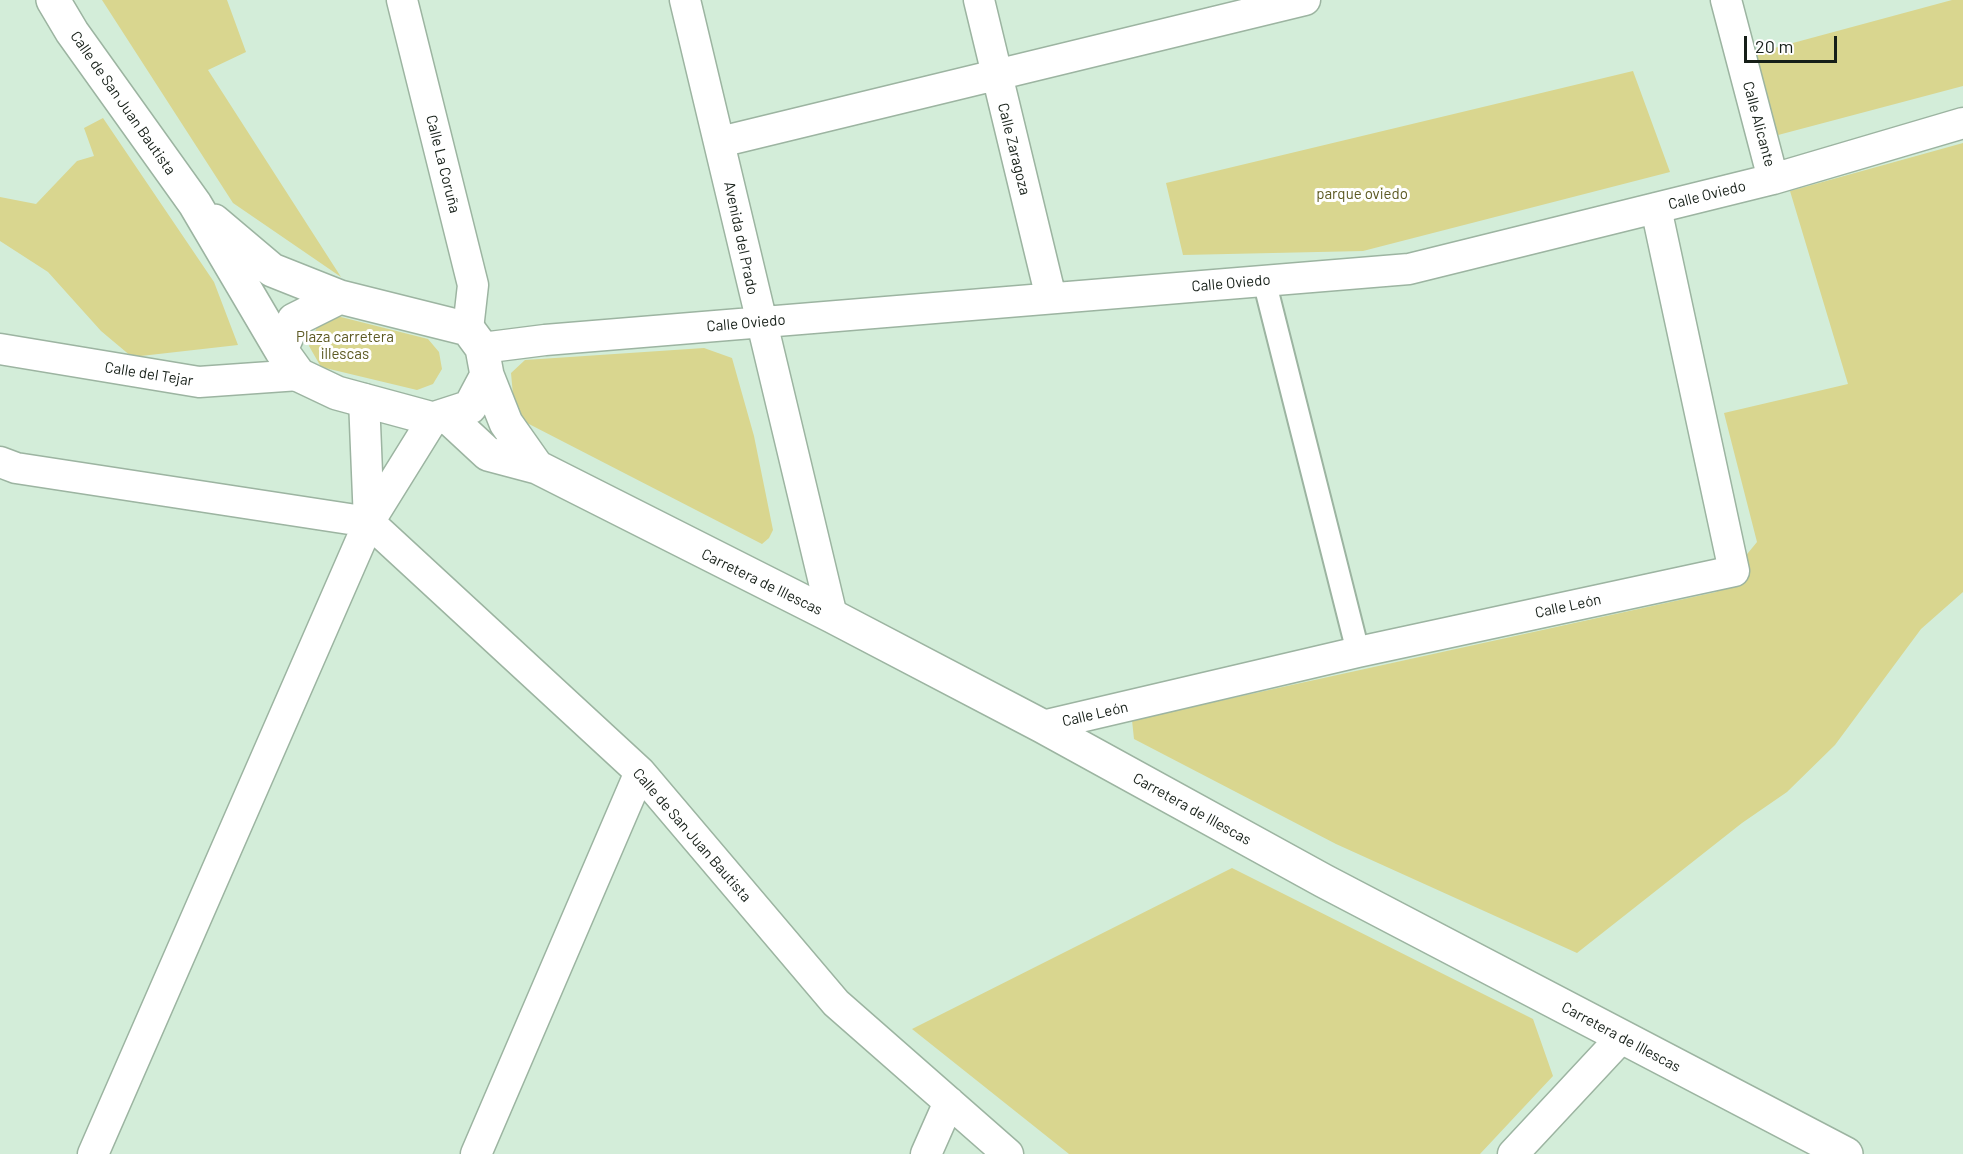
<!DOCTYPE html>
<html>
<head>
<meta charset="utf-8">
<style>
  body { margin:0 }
  #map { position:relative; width:1963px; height:1154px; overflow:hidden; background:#d3edd9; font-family:Barlow,sans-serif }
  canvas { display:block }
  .scale { position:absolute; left:1744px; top:36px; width:93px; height:27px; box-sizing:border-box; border:3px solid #161f18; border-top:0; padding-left:8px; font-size:18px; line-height:21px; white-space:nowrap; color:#161f18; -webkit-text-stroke:4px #fff; paint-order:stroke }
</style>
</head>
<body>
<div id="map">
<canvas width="1963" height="1154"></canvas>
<div class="scale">20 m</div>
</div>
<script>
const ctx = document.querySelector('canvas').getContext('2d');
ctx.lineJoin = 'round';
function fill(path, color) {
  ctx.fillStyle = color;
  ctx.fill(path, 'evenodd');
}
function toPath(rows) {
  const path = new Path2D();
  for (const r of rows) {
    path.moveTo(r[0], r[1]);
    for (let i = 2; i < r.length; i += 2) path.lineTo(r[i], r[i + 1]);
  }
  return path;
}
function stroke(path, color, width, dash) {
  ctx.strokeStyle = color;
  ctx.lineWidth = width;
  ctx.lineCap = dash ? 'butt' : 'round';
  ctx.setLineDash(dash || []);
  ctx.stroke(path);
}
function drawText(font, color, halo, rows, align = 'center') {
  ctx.font = font + ' Barlow,sans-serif';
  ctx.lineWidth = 6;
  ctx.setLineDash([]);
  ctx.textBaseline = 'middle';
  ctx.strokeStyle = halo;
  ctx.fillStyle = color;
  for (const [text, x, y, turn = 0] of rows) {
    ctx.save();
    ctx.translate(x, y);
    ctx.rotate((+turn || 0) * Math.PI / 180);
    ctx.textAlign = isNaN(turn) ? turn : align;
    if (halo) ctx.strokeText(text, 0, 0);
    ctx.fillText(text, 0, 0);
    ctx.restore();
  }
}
const green = toPath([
  [102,0,227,0,246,52,208,70,341,277,233,203],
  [1952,0,1963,0,1963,86,1763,139,1741,57],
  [1633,71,1670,172,1363,251,1183,255,1166,183],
  [103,118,214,282,238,345,132,357,101,331,48,272,0,241,0,197,36,204,77,161,94,156,84,128],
  [1963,143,1963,592,1921,629,1835,745,1787,792,1742,823,1577,953,1336,844,1134,739,1132,720,1716,592,1757,542,1724,413,1848,384,1790,191],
  [337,316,428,339,439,352,442,369,433,384,417,390,321,367,309,346,319,322],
  [704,348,732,358,754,436,773,530,769,538,762,544,527,423,514,406,511,373,525,360],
  [1232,868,1533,1019,1553,1076,1480,1154,1069,1154,912,1029]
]);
const pedestrian = toPath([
  [1264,280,1358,652]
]);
const minor = toPath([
  [402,0,473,285,468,329],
  [685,0,832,616],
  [979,0,1051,298],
  [1726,0,1773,179],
  [720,142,1305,0],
  [482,348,545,340,1409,269,1773,179,1963,123],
  [0,349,199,382,299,375],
  [364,399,369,522,640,772,836,1003,1008,1154],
  [0,462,16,468,369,522],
  [1042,726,1358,652,1734,571,1656,208],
  [93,1154,369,522,433,419],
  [476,1154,640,772],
  [926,1154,949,1102],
  [1513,1154,1622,1037]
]);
const tertiary = toPath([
  [53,0,72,32,195,204,281,350],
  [214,221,272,270,340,297],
  [487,375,470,407,433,419,337,393,299,375,281,350,294,320,340,297,468,329,482,348,487,375,506,423,537,467],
  [447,416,488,454,537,467,832,616,1042,726,1324,881,1846,1154]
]);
const streetNames = [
  ["Calle de San Juan Bautista",123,103,55],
  ["Calle Alicante",1759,124,75],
  ["Calle Zaragoza",1014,149,76],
  ["Calle La Coruña",443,164,76],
  ["Calle Oviedo",1707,195,-14],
  ["Avenida del Prado",741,238,78],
  ["Calle Oviedo",1231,283,-5],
  ["Calle Oviedo",746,323,-5],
  ["Calle del Tejar",149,374,9],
  ["Carretera de Illescas",762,582,26],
  ["Calle León",1568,606,-12],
  ["Calle León",1095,714,-13],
  ["Carretera de Illescas",1192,809,29],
  ["Calle de San Juan Bautista",692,835,49],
  ["Carretera de Illescas",1621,1037,28]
];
const parkNames = [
  ["parque oviedo",1362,194],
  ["Plaza carretera",345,337],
  ["illescas",345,354]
];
fill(green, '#d9d68f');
stroke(pedestrian, '#9cb4a1', 26);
stroke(minor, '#9cb4a1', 33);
stroke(tertiary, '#9cb4a1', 36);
stroke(pedestrian, '#fff', 22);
stroke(minor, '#fff', 30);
stroke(tertiary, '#fff', 33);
drawText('15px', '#161f18', '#fff', streetNames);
drawText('15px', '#5c5922', '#fff', parkNames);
</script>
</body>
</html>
